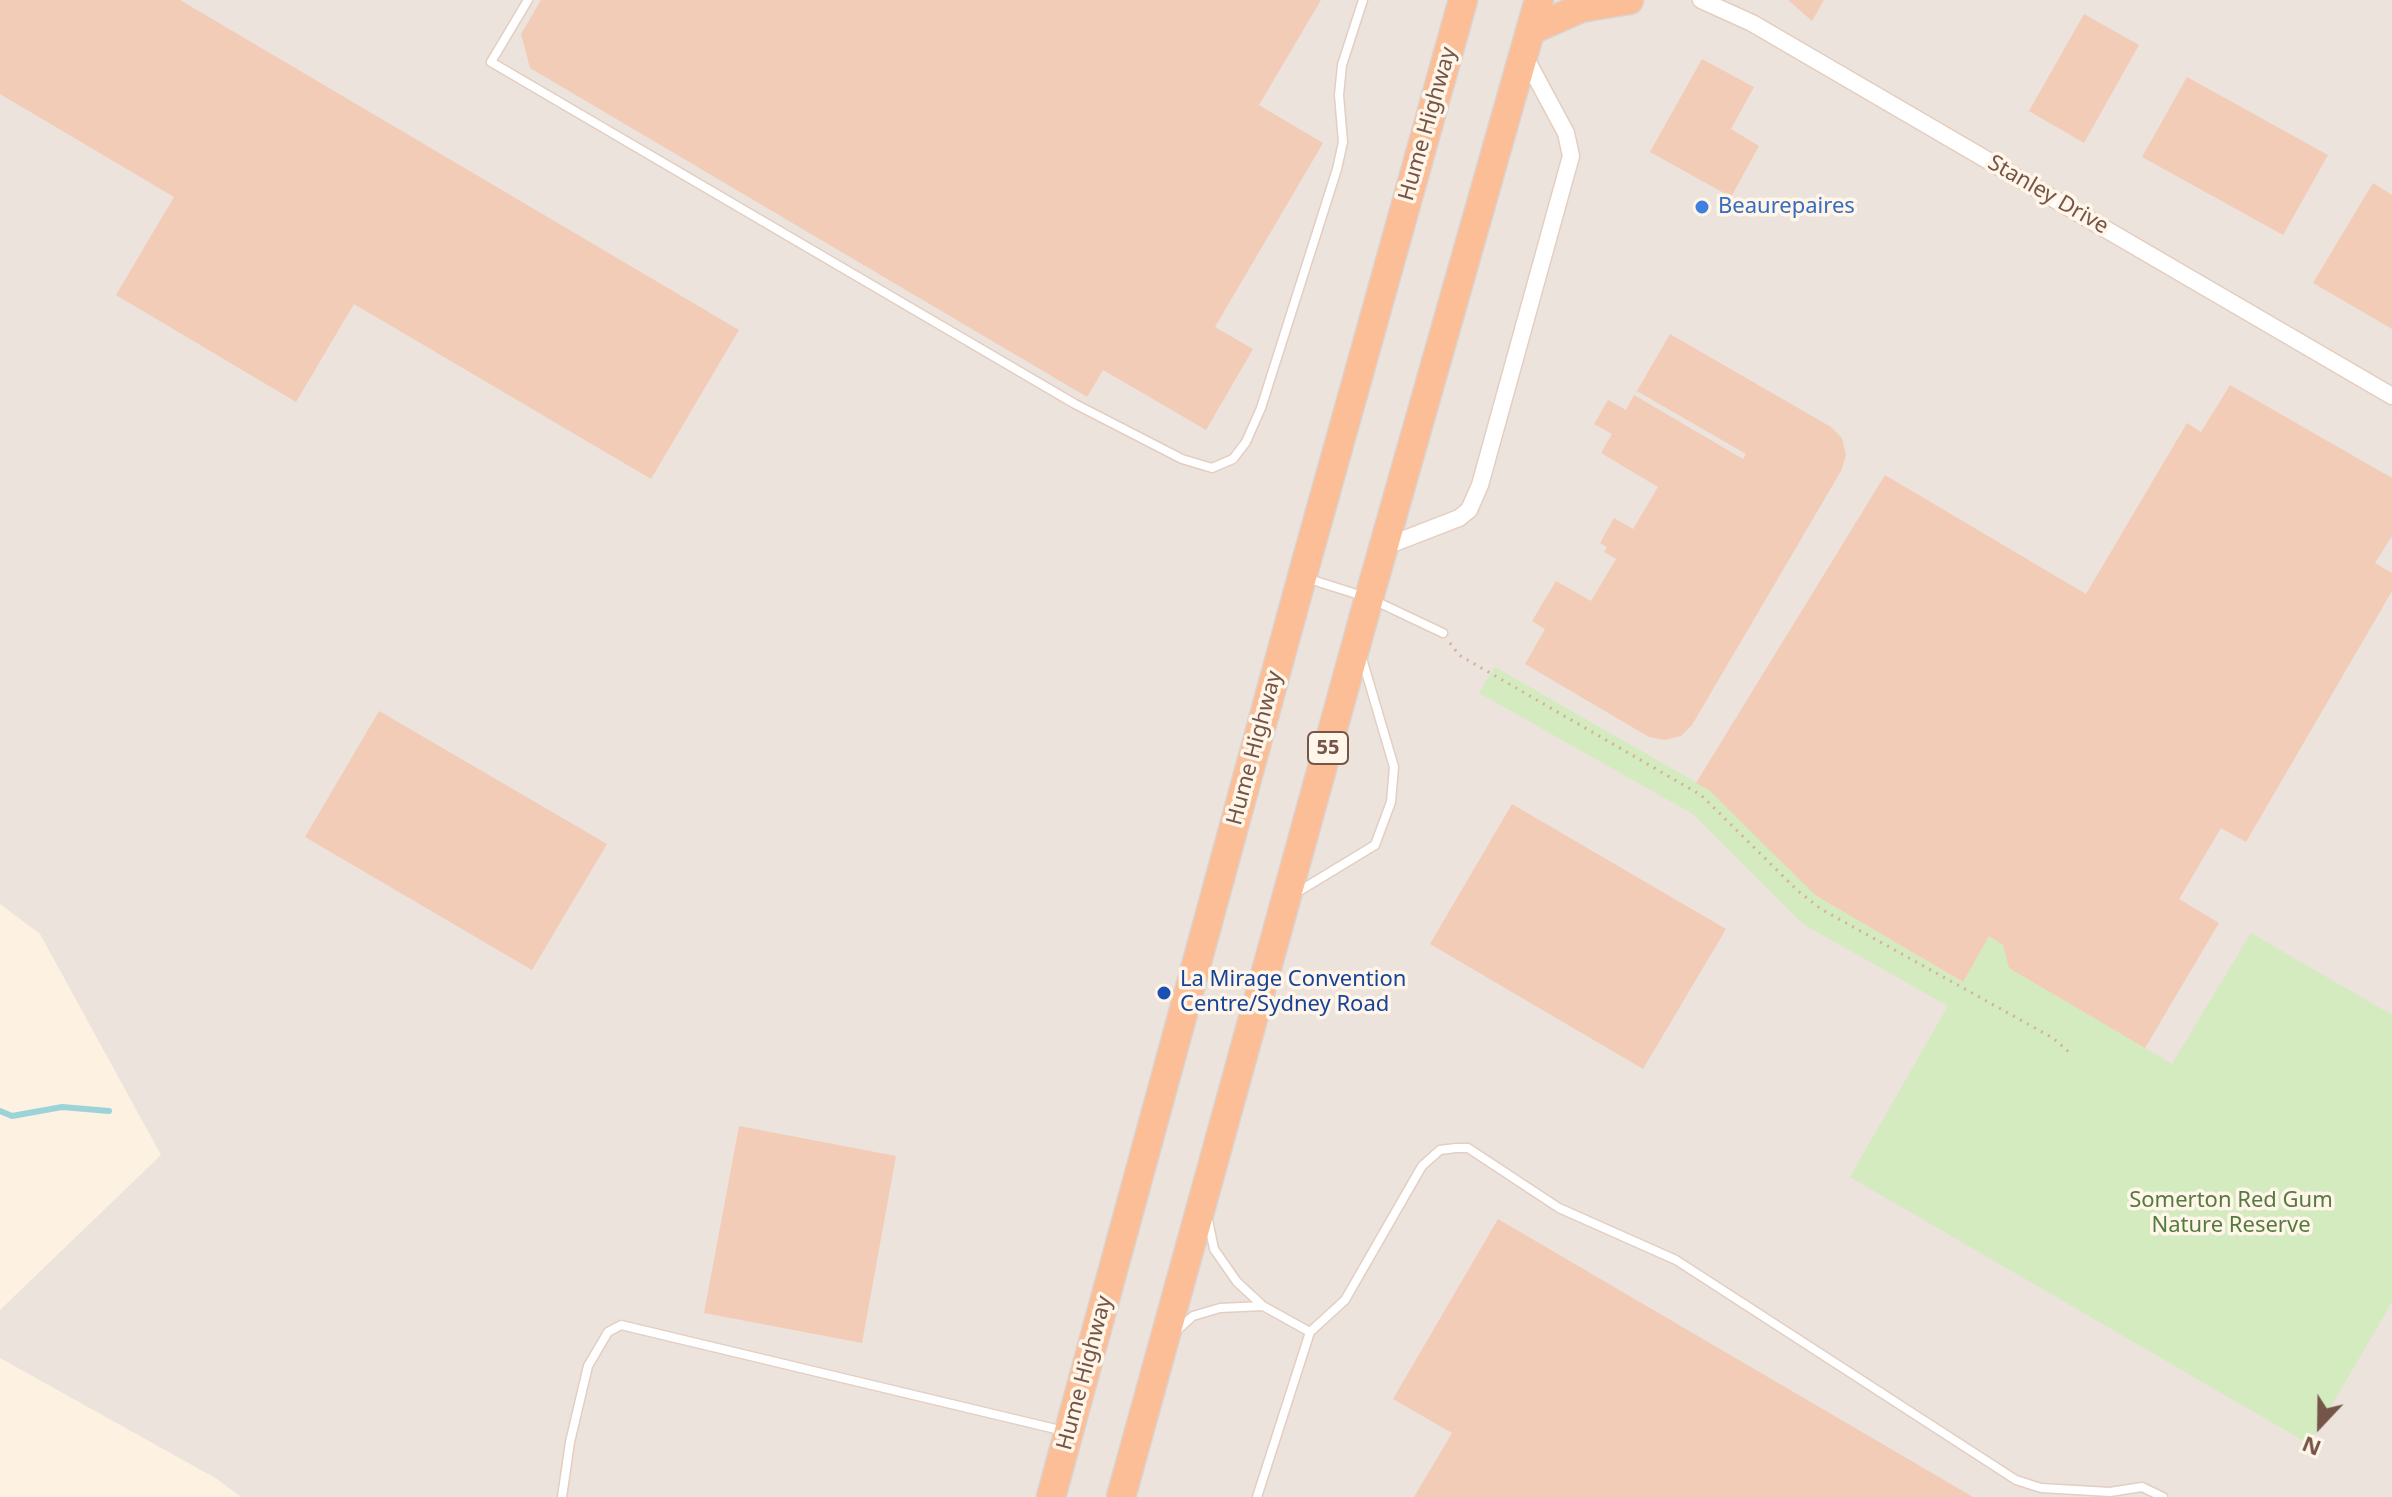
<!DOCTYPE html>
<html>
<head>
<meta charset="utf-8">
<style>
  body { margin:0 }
  #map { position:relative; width:2392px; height:1497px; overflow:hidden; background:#fdf1e1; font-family:"Noto Sans",sans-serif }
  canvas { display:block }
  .north { position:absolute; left:2280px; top:1385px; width:80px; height:80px; -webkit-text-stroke:6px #fff5e8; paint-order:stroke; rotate:202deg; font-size:22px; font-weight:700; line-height:32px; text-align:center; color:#755547 }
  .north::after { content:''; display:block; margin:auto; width:28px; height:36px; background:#755547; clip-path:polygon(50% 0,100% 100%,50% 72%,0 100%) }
</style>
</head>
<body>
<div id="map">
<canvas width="2392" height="1497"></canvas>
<div class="north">N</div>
</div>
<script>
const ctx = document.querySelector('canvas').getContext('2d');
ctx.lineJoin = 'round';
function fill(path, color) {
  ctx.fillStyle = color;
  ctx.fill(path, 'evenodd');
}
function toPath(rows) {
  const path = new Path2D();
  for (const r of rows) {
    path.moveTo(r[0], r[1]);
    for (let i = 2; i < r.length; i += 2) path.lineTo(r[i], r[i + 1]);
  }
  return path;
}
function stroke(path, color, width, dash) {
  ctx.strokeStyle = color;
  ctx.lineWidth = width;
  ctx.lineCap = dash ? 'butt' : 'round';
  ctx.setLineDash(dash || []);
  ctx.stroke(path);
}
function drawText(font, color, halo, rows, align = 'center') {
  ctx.font = font + ' "Noto Sans",sans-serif';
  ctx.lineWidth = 7;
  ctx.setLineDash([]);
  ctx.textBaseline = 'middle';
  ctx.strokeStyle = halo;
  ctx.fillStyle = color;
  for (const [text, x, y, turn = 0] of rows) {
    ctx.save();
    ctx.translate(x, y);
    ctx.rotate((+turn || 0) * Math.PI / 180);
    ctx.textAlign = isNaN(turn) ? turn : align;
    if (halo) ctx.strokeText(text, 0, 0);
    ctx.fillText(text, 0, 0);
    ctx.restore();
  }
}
const industrial = toPath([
  [0,0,2392,0,2392,1497,241,1497,217,1479,0,1358,0,1310,161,1155,40,934,0,904]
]);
const green = toPath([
  [1495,667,1709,790,1815,895,1962,982,1989,936,2003,945,2011,969,2172,1064,2251,933,2392,1015,2392,1302,2309,1444,1850,1177,1948,1006,1803,924,1693,814,1479,693]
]);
const stream = toPath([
  [0,1111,12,1116,62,1107,109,1111]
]);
const building = toPath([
  [0,0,180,0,739,330,651,479,354,304,296,402,116,295,174,197,0,94],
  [541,0,1321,0,1259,105,1323,143,1215,327,1253,349,1206,430,1103,370,1087,397,530,68,521,34],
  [1788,0,1824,0,1812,21],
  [2084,14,2139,45,2084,143,2029,111],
  [1702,59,1754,87,1731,129,1759,146,1731,197,1650,152],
  [2187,77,2328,155,2283,235,2142,157],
  [2373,183,2392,195,2392,329,2313,283],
  [1670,334,1831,427,1842,438,1846,455,1841,471,1692,725,1681,736,1664,740,1649,737,1525,664,1545,629,1532,621,1556,581,1591,601,1616,559,1604,552,1607,547,1600,543,1614,518,1633,529,1658,487,1601,453,1612,434,1594,424,1608,400,1626,410,1634,395,1743,459,1746,454,1637,391],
  [2230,385,2392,478,2392,536,2375,563,2392,573,2392,591,2246,842,2221,828,2179,899,2219,923,2145,1048,2009,968,2003,945,1989,936,1963,982,1815,895,1709,790,1696,783,1885,475,2086,594,2187,423,2201,432],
  [379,711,607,844,532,970,305,837],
  [1512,804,1726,929,1643,1069,1430,944],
  [739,1126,896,1156,862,1343,704,1313],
  [1498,1219,1973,1497,1414,1497,1452,1433,1393,1399]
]);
const path = toPath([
  [1450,643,1459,655,1701,795,1798,891,1821,909,2053,1038,2070,1053]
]);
const service = toPath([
  [528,0,491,62,1075,404,1182,459,1212,468,1233,459,1246,442,1261,408,1337,169,1343,142,1339,95,1342,65,1363,0],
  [1306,578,1369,598,1443,633],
  [1296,893,1375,845,1391,802,1394,767,1361,655],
  [1208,1220,1214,1249,1237,1282,1263,1306,1310,1332],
  [1175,1332,1193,1316,1220,1308,1263,1306],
  [562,1497,570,1442,588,1366,608,1332,621,1325,1064,1431],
  [1257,1497,1310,1332,1345,1300,1422,1166,1440,1150,1456,1148,1468,1148,1559,1208,1676,1260,2016,1480,2041,1488,2110,1492,2142,1487,2163,1497]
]);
const minor = toPath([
  [1701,0,1752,23,2392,396],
  [1384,547,1459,518,1469,510,1480,485,1571,156,1566,133,1524,55]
]);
const trunk = toPath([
  [1531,30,1581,8,1629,0],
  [1051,1497,1302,577,1463,0],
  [1121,1497,1369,598,1539,0]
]);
const markers = [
  [1702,207,8,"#3f7fe0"],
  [1164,993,8,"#1a4fb4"]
];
const shields = [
  [1328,748,40]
];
const shieldNames = [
  ["55",1328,748]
];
const streetNames = [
  ["Hume Highway",1428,124,-74],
  ["Stanley Drive",2048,195,30],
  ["Hume Highway",1255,748,-75],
  ["Hume Highway",1085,1373,-75]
];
const shopNames = [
  ["Beaurepaires",1718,207]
];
const transitNames = [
  ["La Mirage Convention",1180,980],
  ["Centre/Sydney Road",1180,1005]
];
const parkNames = [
  ["Somerton Red Gum",2231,1201],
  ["Nature Reserve",2231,1226]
];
fill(industrial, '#ece3dd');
fill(green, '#d3ebbf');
stroke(stream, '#9bd3d9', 6);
fill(building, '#f3ccb8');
stroke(service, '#e3cec0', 11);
stroke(minor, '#e3cec0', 19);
stroke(trunk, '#dbd3cf', 31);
stroke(path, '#d8af9b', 3, [2, 6]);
stroke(service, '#fff', 8);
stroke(minor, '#fff', 16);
stroke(trunk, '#fcbe96', 28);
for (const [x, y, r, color] of markers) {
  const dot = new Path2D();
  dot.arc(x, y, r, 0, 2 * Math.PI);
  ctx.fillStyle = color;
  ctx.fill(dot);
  stroke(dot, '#fff5e8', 3);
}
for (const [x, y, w] of shields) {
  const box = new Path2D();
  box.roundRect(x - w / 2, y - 16, w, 32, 6);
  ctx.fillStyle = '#fff5e8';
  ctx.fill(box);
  stroke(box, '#755547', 2);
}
drawText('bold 20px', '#755547', null, shieldNames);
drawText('22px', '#755547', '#fff5e8', streetNames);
drawText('22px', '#366cbe', '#fff5e8', shopNames, 'left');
drawText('22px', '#164399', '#fff5e8', transitNames, 'left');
drawText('22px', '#547b3f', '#fff5e8', parkNames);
</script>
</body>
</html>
